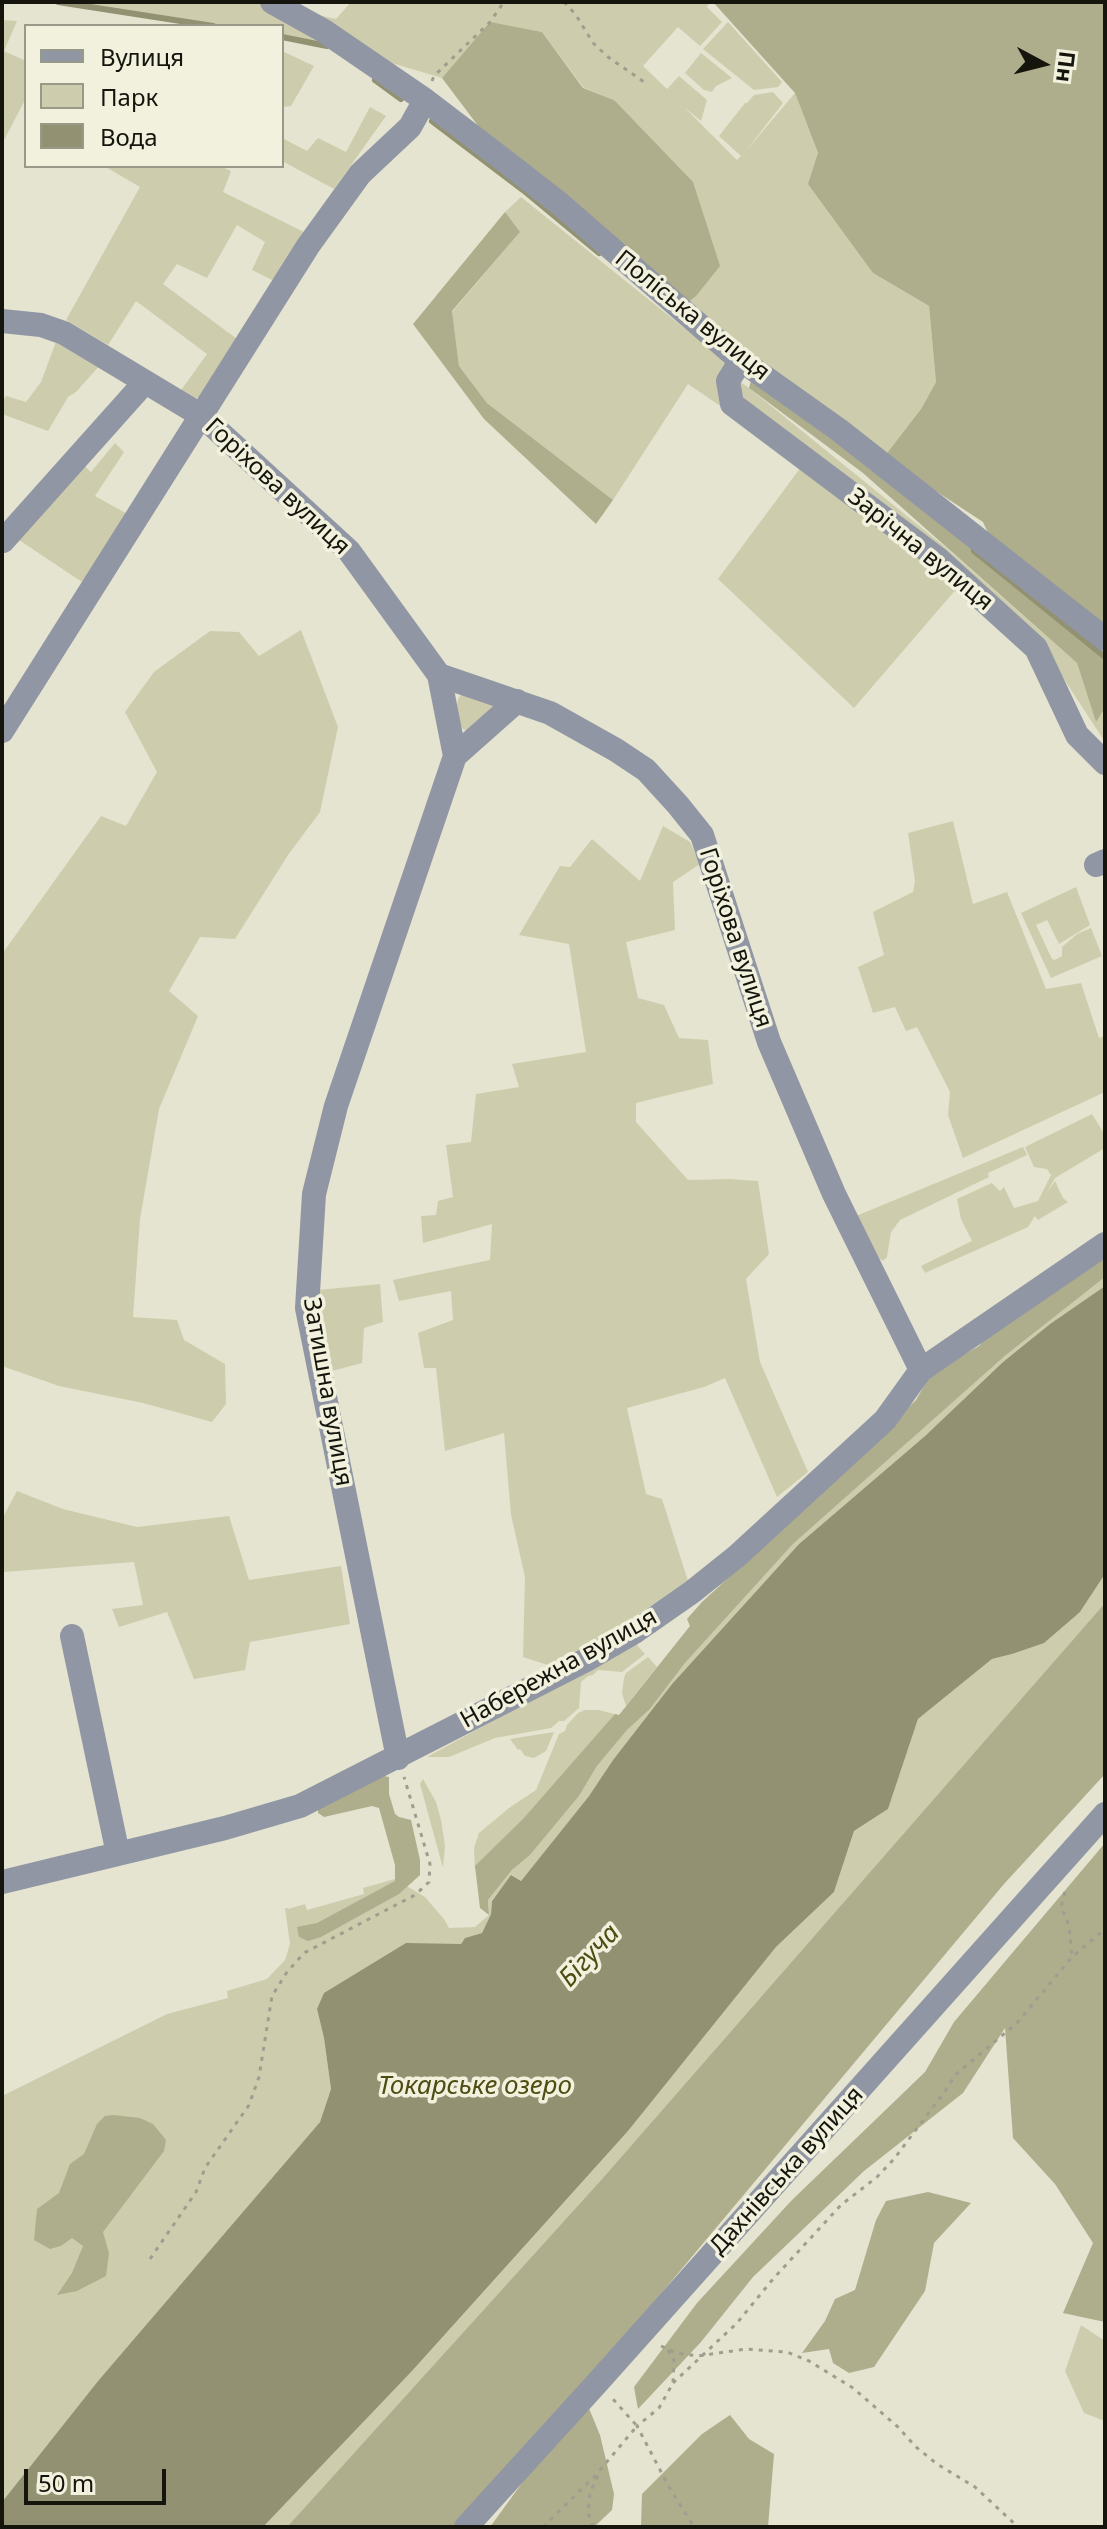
<!DOCTYPE html>
<html>
<head>
<meta charset="utf-8">
<style>
  body { margin:0 }
  #map { position:relative; width:1107px; height:2529px; overflow:hidden; background:#e4e4d0; font-family:"Noto Sans",sans-serif }
  canvas { display:block }
  .frame { position:absolute; inset:0; border:4px solid #15150e; pointer-events:none }
  .legend { position:absolute; left:24px; top:24px; width:260px; height:144px; box-sizing:border-box; background:#f1f1dd; border:2px solid #99998a; margin:0; padding:10px 14px; list-style:none; font-size:24px; color:#15150e }
  .legend li { display:flex; align-items:center; gap:16px; height:40px }
  .legend b { width:40px; border:2px solid #99998a }
  .north { position:absolute; left:1003px; top:24px; width:80px; height:80px; -webkit-text-stroke:6px #f1f1dd; paint-order:stroke; rotate:97deg; font-size:22px; font-weight:700; line-height:32px; text-align:center; color:#15150e }
  .north::after { content:''; display:block; margin:auto; width:28px; height:36px; background:#15150e; clip-path:polygon(50% 0,100% 100%,50% 72%,0 100%) }
  .scale { position:absolute; left:24px; top:2469px; width:142px; height:36px; box-sizing:border-box; border:4px solid #15150e; border-top:0; padding-left:10px; font-size:24px; line-height:28px; white-space:nowrap; color:#15150e; -webkit-text-stroke:6px #f1f1dd; paint-order:stroke }
</style>
</head>
<body>
<div id="map">
<canvas width="1107" height="2529"></canvas>
<div class="frame"></div>
<ul class="legend">
<li><b style="height:10px;background:#9196a4"></b>Вулиця</li>
<li><b style="height:22px;background:#cdcdad"></b>Парк</li>
<li><b style="height:22px;background:#929272"></b>Вода</li>
</ul>
<div class="north">Пн</div>
<div class="scale">50 m</div>
</div>
<script>
const ctx = document.querySelector('canvas').getContext('2d');
ctx.lineJoin = 'round';
function fill(path, color) {
  ctx.fillStyle = color;
  ctx.fill(path, 'evenodd');
}
function toPath(rows) {
  const path = new Path2D();
  for (const r of rows) {
    path.moveTo(r[0], r[1]);
    for (let i = 2; i < r.length; i += 2) path.lineTo(r[i], r[i + 1]);
  }
  return path;
}
function stroke(path, color, width, dash) {
  ctx.strokeStyle = color;
  ctx.lineWidth = width;
  ctx.lineCap = dash ? 'butt' : 'round';
  ctx.setLineDash(dash || []);
  ctx.stroke(path);
}
function drawText(font, color, halo, rows, align = 'center') {
  ctx.font = font + ' "Noto Sans",sans-serif';
  ctx.lineWidth = 7;
  ctx.setLineDash([]);
  ctx.textBaseline = 'middle';
  ctx.strokeStyle = halo;
  ctx.fillStyle = color;
  for (const [text, x, y, turn = 0] of rows) {
    ctx.save();
    ctx.translate(x, y);
    ctx.rotate((+turn || 0) * Math.PI / 180);
    ctx.textAlign = isNaN(turn) ? turn : align;
    if (halo) ctx.strokeText(text, 0, 0);
    ctx.fillText(text, 0, 0);
    ctx.restore();
  }
}
const green = toPath([
  [58,2,260,2,336,19,351,2,709,3,707,7,722,22,700,46,678,27,643,66,667,89,679,76,707,100,701,121,684,107,737,160,741,156,719,136,745,103,747,103,754,95,773,92,783,103,745,152,795,93,818,153,873,273,929,306,936,382,921,409,884,457,867,437,781,379,683,306,614,100,584,88,542,32,490,23,442,78,324,43,282,37,282,26,213,26],
  [2,20,17,21,4,51,26,61,26,98,2,144],
  [728,22,782,82,778,87,754,90,703,49],
  [282,51,314,66,291,106,282,107],
  [701,53,732,78,716,86,712,92,704,90,685,73],
  [370,107,386,116,334,189,282,161,282,138,307,151,318,138,346,152],
  [104,166,220,166,231,171,223,192,306,233,274,281,252,270,265,242,237,225,207,278,177,264,163,284,237,339,201,397,194,399,179,393,207,354,136,301,108,345,66,320,140,187],
  [521,197,729,364,726,372,749,388,944,546,1077,663,1096,721,1105,708,1105,742,1062,676,970,573,854,708,718,579,804,463,688,384,613,500,487,403,459,366,452,312,519,233,505,212],
  [57,339,101,364,76,392,68,397,48,431,2,414,2,402,6,396,26,402,41,382],
  [115,443,124,452,95,496,131,516,82,582,16,538,79,461,91,472],
  [301,630,338,727,320,812,288,855,235,939,200,937,169,991,198,1016,159,1109,140,1219,133,1317,177,1320,184,1340,225,1364,226,1404,212,1422,143,1403,59,1386,2,1366,2,954,101,816,126,826,157,772,125,712,154,672,210,631,239,632,259,656],
  [462,693,498,707,468,732,462,728,459,721,457,706,458,699],
  [953,821,973,904,1007,892,1046,989,1081,983,1099,1038,1105,1036,1105,1092,963,1158,948,1115,950,1092,917,1027,906,1031,895,1007,873,1013,858,967,884,955,873,912,913,892,915,881,908,833],
  [663,826,690,842,700,864,673,882,675,930,626,942,638,998,664,1005,679,1038,708,1040,713,1084,636,1103,636,1122,688,1180,729,1179,758,1181,769,1254,746,1279,760,1362,808,1472,777,1497,725,1378,704,1387,627,1408,646,1494,662,1499,688,1581,557,1668,523,1657,525,1577,511,1515,504,1433,445,1451,436,1368,424,1368,418,1333,453,1320,451,1291,399,1301,393,1280,490,1260,492,1224,423,1243,421,1216,436,1215,438,1201,453,1197,446,1145,471,1142,476,1094,519,1087,512,1064,586,1052,569,944,519,935,560,866,570,867,592,839,640,881],
  [1076,887,1090,925,1059,944,1047,920,1036,925,1052,959,1055,960,1062,956,1062,947,1077,934,1091,928,1102,956,1051,978,1021,913],
  [1092,1114,1105,1135,1105,1148,1055,1178,1046,1194,1055,1181,1063,1198,1068,1202,1038,1220,1035,1216,1028,1227,925,1273,921,1266,972,1241,961,1219,957,1199,992,1183,1000,1191,1004,1187,1014,1208,1038,1201,1051,1175,1047,1169,1034,1167,1025,1147],
  [1023,1147,1027,1155,988,1173,989,1177,900,1220,891,1232,887,1257,883,1261,877,1257,856,1216],
  [1105,1277,1105,1286,1050,1324,1003,1362,925,1436,799,1544,672,1684,613,1760,589,1796,521,1881,512,1875,492,1900,491,1914,482,1933,465,1938,461,1944,455,1945,317,2009,324,2038,331,2089,320,2122,98,2381,2,2502,2,2096,167,2014,228,1998,227,1991,267,1979,285,1960,290,1944,285,1908,287,1908,288,1909,305,1904,307,1910,364,1894,363,1888,395,1879,425,1897,444,1919,449,1928,475,1927,489,1915,488,1900,512,1870,530,1855,579,1796,597,1766,627,1730,650,1709,685,1663,793,1544,1006,1355],
  [380,1284,383,1322,364,1328,362,1363,332,1371,318,1290],
  [17,1491,63,1509,137,1527,229,1516,249,1580,341,1566,350,1624,250,1642,245,1670,194,1679,167,1612,119,1627,112,1609,143,1605,134,1562,4,1572,4,1515],
  [1105,1574,1105,1603,602,2179,287,2527,263,2527,412,2371,628,2131,776,1947,834,1892,854,1831,888,1809,918,1719,992,1659,1012,1654,1080,1612],
  [635,1643,645,1654,622,1672,598,1670,593,1675,588,1676,581,1682,579,1708,564,1721,559,1721,551,1728,495,1738,449,1757,427,1757],
  [648,1657,657,1667,626,1706,622,1693,624,1678,626,1673],
  [585,1710,599,1710,618,1715,584,1756,475,1870,474,1848,479,1833,509,1808,536,1790,559,1734,565,1731,567,1725,578,1713],
  [554,1732,546,1751,534,1758,525,1756,520,1749,518,1750,510,1739],
  [423,1779,436,1802,441,1820,445,1846,443,1868,420,1784],
  [1081,2325,1105,2341,1105,2421,1084,2413,1065,2371]
]);
const forest = toPath([
  [713,2,1105,2,1105,629,989,535,983,522,884,457,921,409,936,382,929,306,873,273,808,184,818,153,795,93],
  [490,22,542,32,583,88,614,100,693,182,720,266,696,296,683,306,525,188,442,78],
  [505,212,520,232,452,311,459,366,487,403,613,500,596,524,484,419,413,324],
  [760,378,1105,655,1105,708,1096,722,1077,663,863,473,749,388,751,381],
  [1105,1252,1105,1277,1006,1355,793,1544,685,1663,650,1709,627,1730,597,1766,579,1796,530,1855,512,1870,488,1900,489,1915,480,1908,475,1866,523,1819,615,1714,619,1715,690,1626,687,1619,702,1602,809,1504,916,1400,931,1374,979,1346,1002,1320],
  [1105,1603,1105,1774,1004,1884,582,2388,454,2527,287,2527,602,2179],
  [384,1776,389,1777,389,1794,395,1814,399,1817,411,1820,420,1860,420,1875,399,1894,321,1937,308,1941,299,1937,297,1927,317,1923,395,1881,395,1865,379,1808,372,1806,324,1817,318,1813,318,1807],
  [1105,1843,1105,2322,1063,2313,1093,2243,1055,2184,1013,2138,1005,2028,963,2093,864,2171,753,2277,701,2342,638,2409,634,2387,697,2303,792,2200,925,2072,954,2022],
  [114,2115,140,2118,153,2124,166,2140,164,2151,103,2232,109,2253,106,2276,77,2291,57,2295,72,2273,83,2246,72,2238,61,2246,50,2249,34,2240,37,2209,59,2193,70,2164,84,2154,97,2124,105,2116],
  [928,2192,971,2203,934,2243,925,2291,874,2367,849,2373,833,2363,829,2349,802,2353,825,2321,835,2299,855,2290,876,2220,886,2201],
  [588,2406,600,2435,614,2494,612,2510,594,2527,490,2527,546,2450],
  [730,2415,749,2439,774,2454,768,2527,641,2527,642,2494,702,2434]
]);
const water = toPath([
  [1105,1286,1105,1574,1080,1612,1044,1643,1012,1654,992,1659,918,1719,888,1809,854,1831,834,1892,776,1947,628,2131,412,2371,263,2527,2,2527,2,2502,98,2381,320,2122,331,2089,324,2038,317,2009,324,1993,406,1943,461,1944,465,1938,482,1933,491,1914,492,1901,511,1875,521,1881,589,1796,613,1760,672,1684,799,1544,925,1436,1003,1362,1050,1324]
]);
const stream = toPath([
  [58,2,213,26],
  [282,37,327,46],
  [375,80,401,99],
  [432,121,523,190,599,253],
  [974,551,1105,657]
]);
const path = toPath([
  [564,2,576,15,593,43,608,57,647,84],
  [432,81,434,76,490,22,504,2],
  [1065,1892,1061,1907,1069,1925,1072,1957],
  [150,2259,196,2192,205,2168,249,2105,259,2077,272,1996,287,1972,304,1953,415,1895,429,1882,430,1864,404,1777],
  [661,2346,676,2353,698,2356,746,2349,787,2352,809,2361,853,2388,898,2427,916,2447,937,2464,975,2487,1018,2527],
  [668,2350,674,2360,673,2383,659,2408,637,2426,669,2487,694,2527],
  [673,2383,737,2323,773,2279,841,2205,877,2177,894,2159,948,2087,955,2075,1017,2023,1072,1957,1105,1929],
  [543,2527,595,2476,637,2426,612,2398],
  [593,2527,588,2513,590,2493,599,2473]
]);
const minor = toPath([
  [272,2,324,31,425,100,505,161,560,204,735,356,839,430,1105,639],
  [2,321,41,325,64,333,202,416,349,551,439,675,550,713,616,750,646,770,678,805,702,835,769,1042,834,1194,921,1370],
  [741,360,728,381,732,404,937,558,1036,648,1077,735,1105,763],
  [3,541,145,382],
  [2,731,308,246,360,174,410,127,425,100],
  [455,756,517,701],
  [1096,865,1105,861],
  [72,1636,118,1854],
  [398,1758,307,1308,314,1194,336,1106,455,756,439,675],
  [2,1882,225,1828,300,1806,586,1660,636,1631,692,1592,737,1556,885,1420,921,1370,1105,1244],
  [466,2527,597,2383,1105,1814]
]);
const streetNames = [
  ["Поліська вулиця",692,316,39],
  ["Горіхова вулиця",277,487,43],
  ["Зарічна вулиця",920,550,39],
  ["Горіхова вулиця",735,938,72],
  ["Затишна вулиця",327,1392,80],
  ["Набережна вулиця",559,1669,-29],
  ["Дахнівська вулиця",787,2171,-48]
];
const waterNames = [
  ["Бігуча",590,1956,-47],
  ["Токарське озеро",475,2087]
];
fill(green, '#cdcdad');
fill(forest, '#aeae8c');
fill(water, '#929272');
stroke(stream, '#929272', 6);
stroke(path, '#9e9e8e', 3, [4, 6]);
stroke(minor, '#9196a4', 24);
drawText('24px', '#15150e', '#f1f1dd', streetNames);
drawText('italic 26px', '#4f4d14', '#f1f1dd', waterNames);
</script>
</body>
</html>
